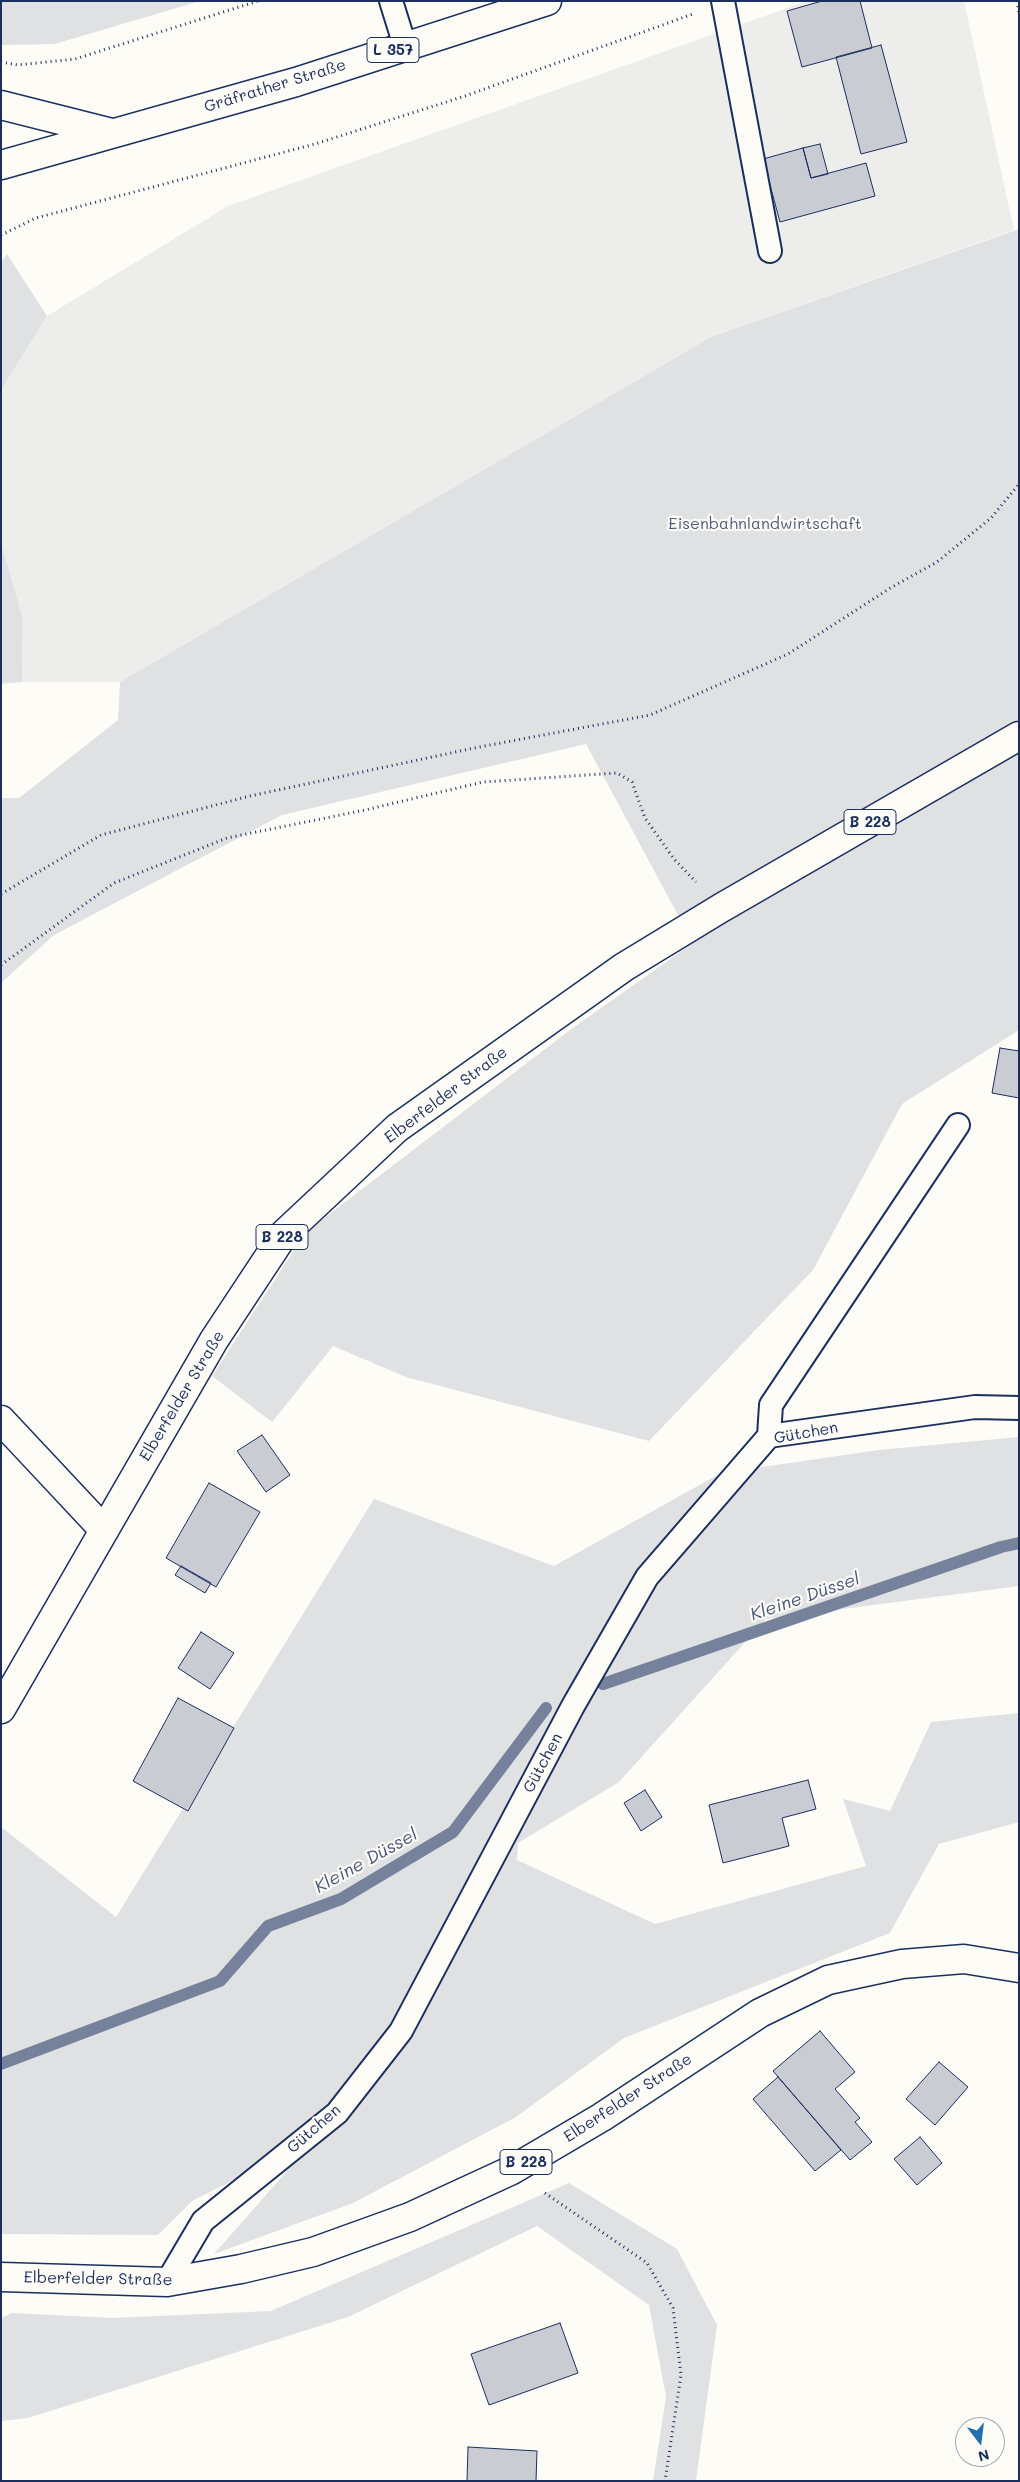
<!DOCTYPE html>
<html>
<head>
<meta charset="utf-8">
<style>
  body { margin:0 }
  #map { position:relative; width:1020px; height:2482px; overflow:hidden; background:#fdfcf7; font-family:Mali,sans-serif }
  canvas { display:block }
  .frame { position:absolute; inset:0; border:2px solid #1b2f5e; pointer-events:none }
  .north { position:absolute; left:955px; top:2417px; width:50px; height:50px; box-sizing:border-box; background:#fdfcf7; border:1px solid #a3aaba; border-radius:50%; rotate:165deg; font-size:14px; font-weight:700; line-height:20px; text-align:center; color:#1b2f5e }
  .north::after { content:''; display:block; margin:auto; width:18px; height:22px; background:#1f6fb2; clip-path:polygon(50% 0,100% 100%,50% 72%,0 100%) }
</style>
</head>
<body>
<div id="map">
<canvas width="1020" height="2482"></canvas>
<div class="frame"></div>
<div class="north">N</div>
</div>
<script>
const ctx = document.querySelector('canvas').getContext('2d');
ctx.lineJoin = 'round';
function fill(path, color) {
  ctx.fillStyle = color;
  ctx.fill(path, 'evenodd');
}
function toPath(rows) {
  const path = new Path2D();
  for (const r of rows) {
    path.moveTo(r[0], r[1]);
    for (let i = 2; i < r.length; i += 2) path.lineTo(r[i], r[i + 1]);
  }
  return path;
}
function stroke(path, color, width, dash) {
  ctx.strokeStyle = color;
  ctx.lineWidth = width;
  ctx.lineCap = dash ? 'butt' : 'round';
  ctx.setLineDash(dash || []);
  ctx.stroke(path);
}
function drawText(font, color, halo, rows, align = 'center') {
  ctx.font = font + ' Mali,sans-serif';
  ctx.lineWidth = 4.5;
  ctx.setLineDash([]);
  ctx.textBaseline = 'middle';
  ctx.strokeStyle = halo;
  ctx.fillStyle = color;
  for (const [text, x, y, turn = 0] of rows) {
    ctx.save();
    ctx.translate(x, y);
    ctx.rotate((+turn || 0) * Math.PI / 180);
    ctx.textAlign = isNaN(turn) ? turn : align;
    if (halo) ctx.strokeText(text, 0, 0);
    ctx.fillText(text, 0, 0);
    ctx.restore();
  }
}
const built = toPath([
  [807,1,964,1,1014,230,711,337,120,682,22,682,23,619,1,542,1,390,47,316,228,206]
]);
const green = toPath([
  [1,1,200,1,55,44,3,45,1,45],
  [1019,229,1019,1030,902,1104,813,1270,649,1441,406,1377,333,1346,272,1422,212,1376,306,1232,570,1030,693,943,586,744,282,815,54,935,1,983,1,798,19,798,118,720,120,682,711,337],
  [7,254,47,316,1,390,1,263],
  [1,542,23,619,22,682,1,684],
  [1019,1437,1019,1586,766,1619,619,1782,518,1843,517,1860,655,1924,866,1866,843,1799,890,1811,931,1722,1019,1713,1019,1822,939,1844,890,1933,624,2038,516,2117,353,2203,214,2254,315,2139,192,2201,158,2235,1,2234,1,1827,116,1917,374,1499,554,1566,721,1473,879,1450],
  [569,2183,677,2249,717,2325,696,2481,653,2481,666,2397,649,2305,537,2226,348,2317,28,2418,1,2421,1,2318,12,2313,113,2318,271,2311]
]);
const stream = toPath([
  [603,1684,1001,1547,1019,1543],
  [1,2064,220,1981,268,1926,341,1899,453,1832,546,1708]
]);
const building = toPath([
  [822,1,860,1,872,48,802,67,787,11,822,1],
  [881,45,907,142,861,154,836,57,881,45],
  [820,144,828,174,811,178,803,148,820,144],
  [803,148,811,178,866,163,875,196,780,222,763,159,803,148],
  [1000,1048,1019,1051,1019,1098,992,1093,1000,1048],
  [262,1435,290,1475,266,1492,237,1451,262,1435],
  [209,1483,260,1512,216,1587,166,1558,209,1483],
  [181,1566,211,1583,205,1593,175,1575,181,1566],
  [201,1632,234,1653,210,1689,178,1668,201,1632],
  [178,1698,234,1728,188,1811,133,1781,178,1698],
  [808,1780,816,1809,782,1818,789,1846,723,1863,709,1805,808,1780],
  [645,1790,662,1817,641,1831,624,1803,645,1790],
  [820,2031,855,2072,835,2089,860,2118,855,2122,872,2142,850,2160,773,2071,820,2031],
  [939,2062,968,2087,935,2125,906,2099,939,2062],
  [778,2077,841,2150,815,2171,753,2099,778,2077],
  [920,2137,942,2163,917,2185,894,2159,920,2137],
  [560,2323,578,2373,489,2405,471,2354,560,2323],
  [468,2447,537,2451,536,2481,467,2481,468,2447]
]);
const path = toPath([
  [1017,1,1019,13],
  [1,62,18,65,75,59,258,1],
  [1,235,36,218,315,144,465,96,693,14],
  [1,894,101,835,250,796,474,748,650,715,788,654,892,587,937,562,991,518,1019,484],
  [1,965,114,883,227,838,365,810,483,782,617,773,632,782,645,818,674,859,696,882],
  [545,2193,647,2263,673,2308,681,2375,665,2481]
]);
const service = toPath([
  [391,1,405,46],
  [723,1,770,251],
  [769,1436,771,1405,958,1125],
  [167,2282,203,2221,337,2113,401,2031,573,1706,647,1577,769,1436,975,1407,1019,1408]
]);
const minor = toPath([
  [1,1420,104,1530]
]);
const primary = toPath([
  [1,165,296,82,547,1],
  [1,1709,214,1340,284,1234,397,1128,624,967,721,908,1019,736],
  [1,2277,167,2282,241,2269,313,2252,410,2217,512,2170,602,2117,760,2013,828,1980,902,1964,964,1959,1019,1968]
]);
const motorway = toPath([
  [1,105,112,133]
]);
const shields = [
  [393,50,52],
  [870,822,52],
  [282,1237,52],
  [526,2162,52]
];
const shieldNames = [
  ["L 357",393,50],
  ["B 228",870,822],
  ["B 228",282,1237],
  ["B 228",526,2162]
];
const streetNames = [
  ["Gräfrather Straße",275,86,-17],
  ["Elberfelder Straße",446,1095,-37],
  ["Elberfelder Straße",182,1396,-59],
  ["Gütchen",806,1433,-10],
  ["Gütchen",543,1763,-62],
  ["Elberfelder Straße",628,2098,-33],
  ["Gütchen",314,2129,-41],
  ["Elberfelder Straße",98,2279,1]
];
const parkNames = [
  ["Eisenbahnlandwirtschaft",765,524]
];
const waterNames = [
  ["Kleine Düssel",805,1597,-19],
  ["Kleine Düssel",366,1861,-29]
];
fill(built, '#edeeec');
fill(green, '#e0e1e3');
stroke(stream, '#76819c', 12);
fill(building, '#c9ccd3');
stroke(building, '#1b2f5e', 1);
stroke(service, '#1b2f5e', 26);
stroke(minor, '#1b2f5e', 31);
stroke(primary, '#1b2f5e', 31);
stroke(motorway, '#1b2f5e', 31);
stroke(path, '#1b2f5e', 3, [1, 4]);
stroke(service, '#fdfcf7', 22);
stroke(minor, '#fdfcf7', 28);
stroke(primary, '#fdfcf7', 28);
stroke(motorway, '#fdfcf7', 28);
for (const [x, y, w] of shields) {
  const box = new Path2D();
  box.roundRect(x - w / 2, y - 12.5, w, 25, 4);
  ctx.fillStyle = '#fdfcf7';
  ctx.fill(box);
  stroke(box, '#1b2f5e', 1);
}
drawText('bold 15px', '#1b2f5e', null, shieldNames);
drawText('16px', '#1b2f5e', '#fdfcf7', streetNames);
drawText('16px', '#4c5c7f', '#fdfcf7', parkNames);
drawText('italic 18px', '#49587d', '#fdfcf7', waterNames);
</script>
</body>
</html>
